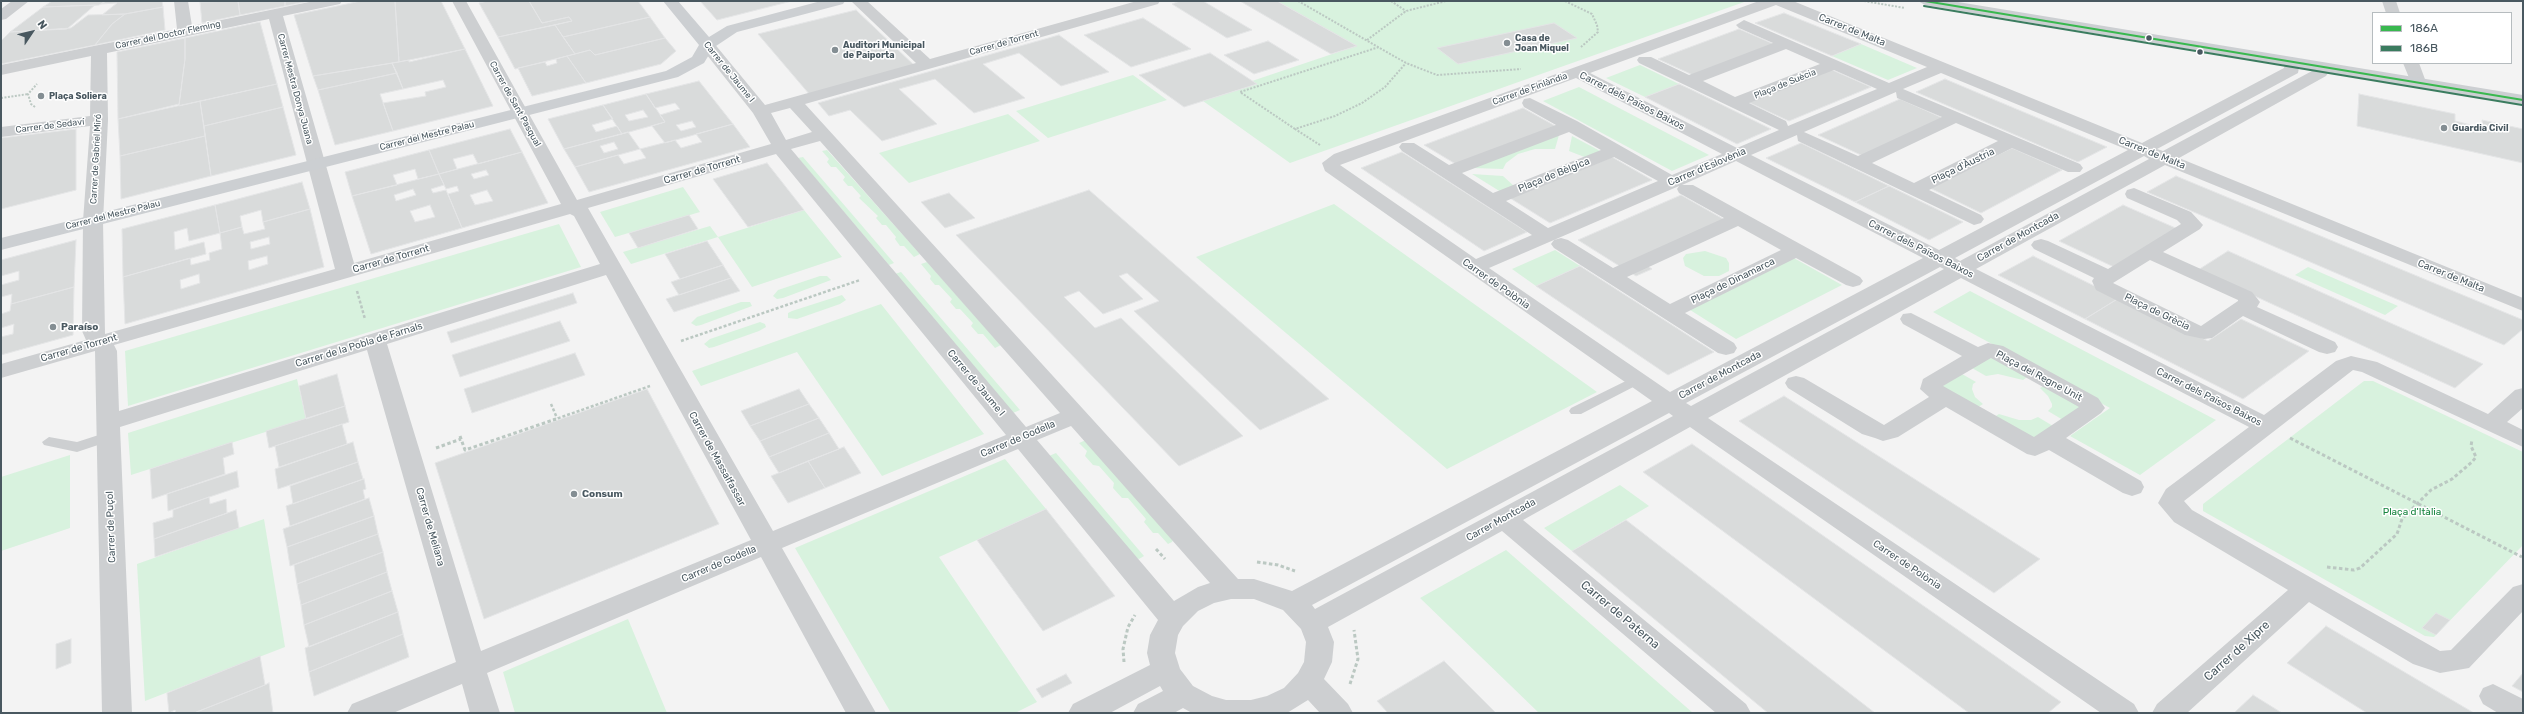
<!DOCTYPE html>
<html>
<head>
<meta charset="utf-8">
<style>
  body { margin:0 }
  #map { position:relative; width:2524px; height:714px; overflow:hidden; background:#f3f3f3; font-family:Rubik,sans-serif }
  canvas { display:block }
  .frame { position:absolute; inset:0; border:2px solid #495860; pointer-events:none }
  .legend { position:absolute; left:2372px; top:12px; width:140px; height:52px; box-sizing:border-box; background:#fff; border:1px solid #b6bcbf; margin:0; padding:5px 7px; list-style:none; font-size:12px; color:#495860 }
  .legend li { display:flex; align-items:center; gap:8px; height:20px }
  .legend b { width:20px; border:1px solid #b6bcbf }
  .north { position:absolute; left:12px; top:12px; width:40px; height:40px; -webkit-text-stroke:3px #fff; paint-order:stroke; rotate:55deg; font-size:11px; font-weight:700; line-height:16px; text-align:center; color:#495860 }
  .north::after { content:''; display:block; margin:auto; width:14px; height:18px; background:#495860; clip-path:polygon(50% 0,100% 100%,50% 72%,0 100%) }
</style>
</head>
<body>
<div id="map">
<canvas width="2524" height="714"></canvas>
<div class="frame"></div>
<ul class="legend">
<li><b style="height:5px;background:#39b84f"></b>186A</li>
<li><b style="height:5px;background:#3b7c5f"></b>186B</li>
</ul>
<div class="north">N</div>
</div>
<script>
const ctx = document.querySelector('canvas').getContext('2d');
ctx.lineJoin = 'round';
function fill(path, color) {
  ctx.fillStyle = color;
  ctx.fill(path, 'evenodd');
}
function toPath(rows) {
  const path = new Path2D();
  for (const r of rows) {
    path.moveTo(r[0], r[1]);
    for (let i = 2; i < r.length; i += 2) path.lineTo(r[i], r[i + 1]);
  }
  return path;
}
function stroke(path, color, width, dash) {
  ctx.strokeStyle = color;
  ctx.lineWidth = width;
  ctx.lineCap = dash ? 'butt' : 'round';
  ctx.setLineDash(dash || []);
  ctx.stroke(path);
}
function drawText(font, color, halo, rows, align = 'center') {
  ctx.font = font + ' Rubik,sans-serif';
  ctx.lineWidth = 3;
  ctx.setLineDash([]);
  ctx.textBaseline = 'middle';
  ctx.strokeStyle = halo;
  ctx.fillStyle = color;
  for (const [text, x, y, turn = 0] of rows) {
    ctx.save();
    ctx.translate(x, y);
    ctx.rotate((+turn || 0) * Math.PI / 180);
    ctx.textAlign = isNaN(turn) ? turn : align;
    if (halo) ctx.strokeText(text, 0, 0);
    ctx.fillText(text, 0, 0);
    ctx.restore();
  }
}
const green = toPath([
  [1277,1,1747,1,1290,163,1203,101,1256,84,1252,81,1356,46],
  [1861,44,1917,68,1888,80,1832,56],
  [1640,65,1679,84,1645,97,1606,78],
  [1133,75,1167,100,1048,138,1016,111],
  [1579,87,1709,155,1672,171,1543,101],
  [1008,114,1040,141,909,183,879,153],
  [1559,135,1555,149,1535,149,1518,154,1506,163,1503,169,1473,168],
  [1572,136,1602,152,1587,158,1569,151],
  [827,150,920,254,914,257,904,246,900,246,895,239,896,237,886,225,882,225,876,218,878,216,859,198,861,196,852,186,848,186,843,180,845,177,836,167,831,167,827,162,829,159,822,151],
  [803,157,894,263,889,265,798,158],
  [1472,174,1503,176,1514,186,1501,192],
  [683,187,700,212,615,237,600,212],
  [1334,204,1498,321,1597,392,1447,469,1196,257],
  [804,210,842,257,752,287,718,237,631,264,623,252,710,226,718,237],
  [559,224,581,267,128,406,125,351],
  [1555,250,1580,266,1536,286,1512,269],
  [1705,251,1726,258,1729,263,1729,271,1719,276,1704,276,1685,266,1683,258,1686,254],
  [1792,257,1842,285,1736,339,1687,308],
  [927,262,1001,345,995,348,983,334,978,334,971,326,973,323,960,309,956,309,950,302,952,299,939,285,935,285,930,279,931,276,921,264],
  [2308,267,2398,306,2385,315,2295,275],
  [901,272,1020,410,1013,413,895,274],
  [820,276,827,276,831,280,783,298,777,299,773,296,778,290],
  [1970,291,2216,420,2140,475,2070,436,2110,408,1933,312],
  [842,295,846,300,840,304,797,319,788,318,788,313,792,311],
  [741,302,750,302,752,306,701,325,696,326,691,323,697,317],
  [881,304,984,434,882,476,797,352,701,386,692,371],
  [760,322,765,324,766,327,759,331,714,347,709,348,704,344,710,339],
  [1994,355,2030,375,2023,380,1998,374,1986,376,1972,368],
  [1962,374,1976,382,1973,384,1972,389,1975,397,1983,404,1975,409,1939,388],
  [297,379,306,419,131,475,128,433],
  [2364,381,2373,381,2523,452,2523,545,2434,637,2425,636,2203,511,2203,504],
  [2047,384,2086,405,2063,420,2048,411,2052,407,2052,404,2048,396,2040,388],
  [1999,414,2019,420,2031,420,2038,417,2053,426,2030,441,1991,419],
  [1086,440,1173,540,1172,542,1168,544,1158,533,1153,533,1144,522,1146,519,1128,498,1122,498,1113,488,1114,483,1099,466,1093,465,1085,456,1087,451,1079,443],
  [1056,453,1144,556,1139,559,1134,557,1049,456],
  [70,455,70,528,1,551,1,477],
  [1005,459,1046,509,939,557,1037,702,1015,713,891,713,795,548],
  [1620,485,1649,506,1572,551,1544,528],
  [264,519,285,647,145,701,137,564],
  [1506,550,1693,713,1539,713,1420,598],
  [628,619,667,713,515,713,503,672]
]);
const building = toPath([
  [52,1,106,1,99,5,43,7,52,1],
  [106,1,162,1,163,7,125,14,102,15,117,3,101,4,106,1],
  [238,1,240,15,202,23,200,2,238,1],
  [238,1,285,1,285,6,240,15,238,1],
  [285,1,310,1,285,6,285,1],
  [361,1,395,1,399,62,313,76,294,15,361,1],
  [395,1,441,1,465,49,399,62,395,1],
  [488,1,529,1,542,23,569,17,572,21,498,37,479,3,488,1],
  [529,1,638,1,650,17,563,37,555,25,572,21,569,17,542,23,529,1],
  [700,1,792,1,717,20,700,1],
  [1180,1,1203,1,1252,30,1227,38,1172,4,1180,1],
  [1240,1,1277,1,1357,46,1331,54,1240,1],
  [95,5,67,29,10,32,43,7,95,5],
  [163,7,165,30,95,45,112,24,125,14,163,7],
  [856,10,915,66,810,95,758,34,856,10],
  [1784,13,1861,44,1832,56,1755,23,1784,13],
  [125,14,112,24,95,45,1,64,1,41,10,32,71,28,88,15,125,14],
  [650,17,665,38,595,55,590,50,575,54,563,37,650,17],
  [1143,18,1191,49,1131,67,1084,35,1143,18],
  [260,22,277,84,179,106,185,59,185,38,260,22],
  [1554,23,1577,38,1458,64,1437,48,1554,23],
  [555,25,575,54,515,69,498,37,555,25],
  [1739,29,1776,45,1695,76,1658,59,1739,29],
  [1059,35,1109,72,1061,86,1019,53,983,64,1025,98,974,113,935,79,899,89,937,124,882,141,850,110,829,116,818,103,1059,35],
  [185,38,185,59,179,104,118,119,117,52,185,38],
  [665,38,676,51,661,64,586,83,567,56,590,50,595,55,665,38],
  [1268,41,1299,60,1254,74,1224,55,1268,41],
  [465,49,493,106,393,131,383,103,426,96,425,92,446,87,443,80,403,89,392,63,409,60,409,62,465,49],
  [1210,53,1257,84,1184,107,1139,75,1210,53],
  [567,56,586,83,532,96,518,68,545,62,547,66,557,63,556,59,567,56],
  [392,63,397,73,318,90,313,76,392,63],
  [1830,69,1871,87,1789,121,1748,102,1830,69],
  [397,73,403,89,380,94,393,131,335,145,318,90,397,73],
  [1945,79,1990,98,2107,147,2078,162,1916,92,1945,79],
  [699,81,733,124,665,143,652,126,665,122,660,115,680,109,675,103,655,108,646,94,699,81],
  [692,121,696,127,681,131,676,125,692,121],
  [277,84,283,107,204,126,200,101,277,84],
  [1679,84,1690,89,1771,129,1737,144,1645,97,1679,84],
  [646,94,665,122,622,134,603,105,646,94],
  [643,110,648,117,629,121,625,115,643,110],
  [2359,94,2455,114,2455,121,2483,128,2482,120,2523,129,2523,163,2357,126,2359,94],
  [1900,99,1945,119,1863,156,1818,135,1900,99],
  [200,101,205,136,120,156,118,119,200,101],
  [603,105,613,119,592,125,596,132,617,126,622,134,564,149,548,119,603,105],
  [283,107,296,155,211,176,204,126,283,107],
  [1523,108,1559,128,1459,166,1424,145,1523,108],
  [733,124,750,147,589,192,575,167,618,155,624,164,646,158,640,149,675,140,681,148,702,142,696,134,733,124],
  [76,129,76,190,1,209,1,138,76,129],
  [510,129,522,152,478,164,473,154,453,159,457,169,439,174,429,150,510,129],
  [628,132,640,149,575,167,564,149,628,132],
  [614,142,618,149,604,153,600,146,614,142],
  [205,136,211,176,121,199,120,156,205,136],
  [1801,143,1889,186,1855,202,1766,158,1801,143],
  [2012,148,2062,170,1981,213,1930,188,2012,148],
  [429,150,439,174,418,179,415,169,393,175,397,185,352,196,345,172,429,150],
  [522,152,548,203,462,228,448,194,459,191,457,186,446,189,439,174,522,152],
  [486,170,489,175,474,179,471,174,486,170],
  [487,190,493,201,475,205,470,195,487,190],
  [1402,152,1527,232,1484,251,1361,168,1402,152],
  [1612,157,1652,180,1550,223,1510,198,1612,157],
  [767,163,804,210,748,227,713,179,767,163],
  [439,174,444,185,431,189,433,193,446,190,462,228,371,254,352,196,439,174],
  [413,189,416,195,396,201,394,195,413,189],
  [430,205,435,217,415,222,410,211,430,205],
  [2176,176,2523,320,2523,329,2504,345,2147,192,2176,176],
  [302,182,310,209,263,222,261,210,240,216,242,227,220,233,215,205,302,182],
  [1889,186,1963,222,1929,240,1855,202,1889,186],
  [1089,190,1329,399,1260,430,1134,311,1159,301,1127,273,1119,276,1143,299,1103,314,1079,291,1064,297,1095,328,1121,318,1243,436,1179,466,956,235,1089,190],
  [949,193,975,218,945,228,921,202,949,193],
  [1681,195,1725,220,1621,267,1578,240,1681,195],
  [215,205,220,233,189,241,187,228,174,232,175,250,204,242,206,254,123,277,122,229,215,205],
  [2123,205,2180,230,2116,268,2059,241,2123,205],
  [310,209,324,267,125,324,123,277,190,258,191,265,210,260,209,253,222,249,220,233,242,227,244,234,265,229,263,222,310,209],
  [269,237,270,244,251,249,250,242,269,237],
  [267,256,268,264,249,270,248,261,267,256],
  [199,274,200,283,181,289,180,280,199,274],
  [689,215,698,229,638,248,629,233,689,215],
  [76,240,74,287,11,304,12,294,1,297,1,285,19,280,19,271,1,276,1,260,76,240],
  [707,241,723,265,680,279,665,254,707,241],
  [2228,251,2483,364,2455,388,2198,270,2228,251],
  [2033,256,2119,298,2085,319,1998,275,2033,256],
  [723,265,731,278,679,295,671,282,723,265],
  [1646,265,1652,269,1636,276,1630,272,1646,265],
  [1580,266,1714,352,1668,375,1536,286,1580,266],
  [731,278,740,291,674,312,666,299,731,278],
  [74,287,73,335,1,355,1,337,13,334,14,324,1,328,1,314,10,311,11,304,74,287],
  [573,293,577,303,451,343,447,332,573,293],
  [2119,298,2208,341,2241,319,2309,351,2243,399,2085,319,2119,298],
  [560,321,570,341,460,377,452,355,560,321],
  [575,353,585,375,472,413,464,389,575,353],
  [337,374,345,406,306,419,299,386,337,374],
  [647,389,719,524,484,619,435,463,647,389],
  [799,389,809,404,750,426,741,411,799,389],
  [1784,396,1891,464,2040,559,1994,593,1739,421,1784,396],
  [809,404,819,418,760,441,750,426,809,404],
  [345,406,349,422,269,448,266,431,345,406],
  [819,418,829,433,769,457,760,441,819,418],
  [342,424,347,444,279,467,275,446,342,424],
  [829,433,839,449,779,473,769,457,829,433],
  [232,442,234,454,223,458,225,474,152,499,150,469,232,442],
  [353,442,358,462,278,489,275,469,353,442],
  [1692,444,2061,702,2048,713,1969,713,1643,472,1692,444],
  [844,447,861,473,825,488,808,461,844,447],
  [808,461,825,488,788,503,771,476,808,461],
  [358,462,363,479,293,504,290,486,358,462],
  [237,471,239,487,168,511,167,494,237,471],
  [364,479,366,489,363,490,365,499,290,526,286,506,364,479],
  [209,497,210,504,226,499,227,513,154,539,153,523,173,517,173,510,209,497],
  [369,498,374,516,287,547,283,529,369,498],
  [1046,509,1115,596,1043,631,977,540,1046,509],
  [236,510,239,528,155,557,154,539,236,510],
  [374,516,378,534,290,566,287,547,374,516],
  [1626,520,1875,713,1768,713,1572,551,1626,520],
  [378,534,383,552,297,584,294,565,378,534],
  [383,552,387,572,301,605,297,584,383,552],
  [387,572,392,591,304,625,301,605,387,572],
  [392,591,398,612,309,647,304,625,392,591],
  [398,612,403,634,309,672,305,648,398,612],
  [2436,613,2450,620,2436,635,2422,628,2436,613],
  [2326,626,2474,713,2367,713,2287,663,2326,626],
  [403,634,409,657,314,696,309,672,403,634],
  [71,639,71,663,56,669,56,644,71,639],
  [260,656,265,685,194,713,176,713,175,710,169,713,167,693,260,656],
  [1444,661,1496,713,1388,713,1377,701,1444,661],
  [2523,673,2523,692,2512,686,2523,673],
  [1066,674,1072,683,1042,698,1036,689,1066,674],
  [269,683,273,713,194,713,265,685,269,683],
  [2253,695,2282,713,2234,713,2253,695]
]);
const pathFar2 = toPath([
  [1298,1,1406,63,1437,75,1521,69],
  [1391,1,1406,11],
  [1565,1,1592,14,1597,25,1598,32,1581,47],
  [1864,1,1905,8],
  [1367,40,1406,11,1446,1],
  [1,98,28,94],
  [35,107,31,104,28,94,37,84],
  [1295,129,1240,92,1379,47],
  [1320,145,1295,129,1335,116,1362,103,1385,87,1406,63]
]);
const pathFar1 = toPath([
  [357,291,365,319],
  [681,341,860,280],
  [551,404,557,418],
  [553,420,650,386]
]);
const path = toPath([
  [460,436,465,450,556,419],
  [2290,438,2522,557],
  [436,448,461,439],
  [1156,549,1165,559],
  [1257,562,1278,565,1295,571],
  [2327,567,2354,570,2360,568,2397,534,2402,519,2431,490,2452,479,2472,462,2476,457,2471,446,2472,440],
  [1124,662,1123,649,1128,627,1135,615],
  [1350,684,1358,659,1354,630]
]);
const lane = toPath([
  [1636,376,1641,377,1643,380,1641,383,1581,414,1571,414,1569,411,1571,408,1636,376],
  [108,432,113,434,115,437,113,440,77,452,44,445,42,442,49,437,77,442,108,432]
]);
const street = toPath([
  [12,1,29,1,6,19,1,20,1,9,12,1],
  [174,1,188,1,192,26,314,1,342,1,340,4,283,16,354,263,561,204,452,1,466,1,577,200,771,144,753,113,699,45,701,42,713,42,765,105,916,63,851,1,867,1,930,59,1137,1,1160,1,1158,4,805,104,1238,579,1254,579,1292,591,1652,401,1325,171,1322,163,1334,154,1759,1,1793,1,2142,143,2284,68,2286,59,2292,57,2300,62,2298,73,2157,149,2163,151,2312,71,2314,63,2326,63,2328,73,2326,76,2179,158,2523,298,2523,311,2165,165,1976,269,2264,415,2336,361,2351,356,2377,362,2488,414,2515,390,2523,388,2523,408,2507,422,2523,430,2523,447,2362,372,2353,370,2184,501,2192,510,2440,651,2451,650,2513,587,2523,584,2523,611,2469,668,2440,673,2413,664,2309,602,2187,713,2152,713,2157,704,2288,590,2174,522,2158,503,2166,489,2249,427,1961,278,1708,418,2134,704,2139,713,2101,713,1690,427,1523,520,1746,704,1751,713,1716,713,1502,531,1328,627,1334,642,1332,662,1324,679,1348,704,1353,713,1320,713,1308,700,1287,713,1192,713,1183,708,1174,713,1133,713,1138,704,1163,691,1160,686,1110,713,1068,713,1073,704,1150,665,1147,653,1150,635,1158,620,1018,449,782,548,876,713,846,713,761,557,487,673,500,713,470,713,462,684,393,713,347,713,352,704,456,662,367,350,120,427,132,713,102,713,95,351,1,378,1,364,86,340,82,331,83,221,90,126,1,137,1,127,90,116,91,56,1,75,1,65,177,29,174,1],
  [1776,5,1927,67,1889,83,1744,20,1736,25,1739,28,1773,43,1689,75,1651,57,1639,57,1637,60,1639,63,1779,130,1737,148,1590,73,1776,5],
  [269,19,335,269,105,334,103,221,108,120,107,53,269,19],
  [1786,49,1820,64,1735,97,1703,81,1786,49],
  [1834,70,1877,89,1788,126,1786,121,1749,103,1834,70],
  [1941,73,2128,150,1939,250,1751,155,1797,135,1798,141,1974,225,1981,223,1984,219,1981,215,1929,190,2012,148,2068,172,2080,172,2083,168,2080,164,1903,89,1941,73],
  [1576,78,1722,154,1672,175,1577,121,1530,98,1524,99,1522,103,1524,107,1556,125,1449,165,1414,143,1402,143,1399,147,1402,151,1532,235,1476,259,1340,165,1576,78],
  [1896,92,1897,98,1942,117,1858,156,1804,132,1896,92],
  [790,108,812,132,786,140,771,113,790,108],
  [1956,123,1998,141,1914,183,1872,163,1956,123],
  [1569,132,1601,150,1493,193,1462,173,1569,132],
  [820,141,1060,413,1026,427,791,149,820,141],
  [776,154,1006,435,773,531,588,208,776,154],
  [2144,156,2149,159,1960,261,1955,258,2144,156],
  [1614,157,1658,181,1548,228,1506,201,1614,157],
  [1736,161,1923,258,1670,392,1489,268,1679,186,1677,189,1679,193,1724,218,1613,268,1568,240,1561,238,1554,240,1551,244,1554,248,1718,353,1726,355,1734,353,1737,348,1734,343,1685,313,1796,258,1846,285,1853,287,1860,285,1863,281,1860,277,1693,185,1682,185,1736,161],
  [570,214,574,216,600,264,119,411,117,351,114,345,570,214],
  [1738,226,1781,250,1670,304,1627,277,1738,226],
  [1940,267,1944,269,1691,406,1686,403,1940,267],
  [606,275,751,540,481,651,387,344,606,275],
  [1669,413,1673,416,1315,609,1312,605,1669,413],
  [1071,426,1210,583,1198,587,1174,601,1037,440,1071,426],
  [1231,599,1254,599,1283,610,1301,629,1306,642,1304,662,1298,673,1284,688,1267,696,1251,700,1226,700,1212,696,1193,686,1180,669,1175,653,1178,635,1183,626,1198,611,1214,603,1231,599],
  [2382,1,2396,1,2400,13,2386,13,2382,1],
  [2403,63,2419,63,2426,82,2424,85,2412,85,2403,63],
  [2134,188,2191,212,2203,225,2200,229,2163,252,2252,292,2260,302,2257,307,2335,342,2338,347,2335,352,2327,354,2319,352,2243,316,2212,338,2204,339,2185,335,2096,290,2092,281,2094,278,2034,249,2031,245,2034,241,2041,239,2048,241,2108,269,2181,224,2177,220,2127,198,2125,194,2127,190,2134,188],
  [2150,260,2238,300,2238,301,2201,326,2113,283,2150,260],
  [1911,313,1978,347,1988,343,2003,346,2098,398,2105,408,2101,413,2066,438,2141,481,2144,487,2141,493,2132,496,2123,493,2049,450,2035,456,2027,454,1946,407,1898,437,1883,441,1875,438,1862,434,1788,388,1785,383,1788,378,1796,376,1804,378,1884,425,1929,397,1920,389,1923,379,1962,356,1903,324,1900,319,1903,314,1911,313],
  [1991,358,2079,407,2034,437,1943,386,1991,358],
  [2493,684,2523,699,2523,713,2498,713,2483,704,2479,696,2483,688,2493,684]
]);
const secondary = toPath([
  [663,1,678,1,709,37,727,26,821,1,845,1,843,4,737,32,713,48,704,63,678,77,1,250,1,238,666,71,692,57,699,45,663,1],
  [1918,1,1952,1,2523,95,2523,105,1925,5,1918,1]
]);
const bus1 = toPath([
  [1925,1,2523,100]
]);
const bus2 = toPath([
  [1924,6,2522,105]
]);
const markers = [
  [2149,38,3.5,"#495860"],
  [1507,43,4,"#848e93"],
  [835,50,4,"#848e93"],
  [2200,52,3.5,"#495860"],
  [41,96,4,"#848e93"],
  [2444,128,4,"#848e93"],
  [53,327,4,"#848e93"],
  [574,494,4,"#848e93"]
];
const farStreetnames = [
  ["Carrer del Doctor Fleming",168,35,-12],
  ["Carrer de Torrent",1004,43,-16],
  ["Carrer de Jaume I",729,72,51],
  ["Plaça de Suècia",1785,84,-22],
  ["Carrer Mestra Donya Juana",295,89,75],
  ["Carrer de Finlàndia",1530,89,-20],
  ["Carrer de Sant Pasqual",515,104,61],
  ["Carrer de Sedaví",50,126,-7],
  ["Carrer del Mestre Palau",427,136,-14],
  ["Carrer de Gabriel Miró",96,159,-87],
  ["Carrer del Mestre Palau",113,215,-14]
];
const farPoinames = [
  ["Casa de",1515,38],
  ["Joan Miquel",1515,48],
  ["Auditori Municipal",843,45],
  ["de Paiporta",843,55],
  ["Plaça Soliera",49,96],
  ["Guardia Civil",2452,128]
];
const streetNames = [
  ["Carrer de Malta",1852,30,22],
  ["Carrer dels Països Baixos",1632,101,27],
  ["Carrer de Malta",2152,153,22],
  ["Plaça d'Àustria",1963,166,-26],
  ["Carrer d'Eslovènia",1707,167,-23],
  ["Carrer de Torrent",702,170,-16],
  ["Plaça de Bèlgica",1554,175,-22],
  ["Carrer de Montcada",2018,237,-29],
  ["Carrer dels Països Baixos",1921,249,27],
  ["Carrer de Torrent",391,259,-16],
  ["Carrer de Malta",2451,276,22],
  ["Plaça de Dinamarca",1733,281,-26],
  ["Carrer de Polònia",1496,284,35],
  ["Plaça de Grècia",2157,312,26],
  ["Carrer de la Pobla de Farnals",359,345,-17],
  ["Carrer de Torrent",79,348,-16],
  ["Carrer de Montcada",1720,375,-28],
  ["Plaça del Regne Unit",2039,376,28],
  ["Carrer de Jaume I",976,383,50],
  ["Carrer dels Països Baixos",2209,397,27],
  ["Carrer de Godella",1018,439,-23],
  ["Carrer de Massalfassar",717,459,61],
  ["Carrer Montcada",1501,520,-29],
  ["Carrer de Puçol",111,527,-92],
  ["Carrer de Meliana",430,527,74],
  ["Carrer de Godella",719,564,-23],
  ["Carrer de Polònia",1907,565,34]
];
const poiNames = [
  ["Paraíso",61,327],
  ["Consum",582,494]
];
const parkNames = [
  ["Plaça d'Itàlia",2412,512]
];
const nearStreetnames = [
  ["Carrer de Paterna",1620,615,40],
  ["Carrer de Xipre",2237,651,-42]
];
fill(green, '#d8f2de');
fill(building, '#d9dbdb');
stroke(building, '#e4e5e6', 1);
stroke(pathFar2, '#bbc8c2', 2, [2, 1.5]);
stroke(pathFar1, '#bbc8c2', 2.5, [3, 2]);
stroke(path, '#bbc8c2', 3, [3.5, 2.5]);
fill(lane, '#cdcfd1');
fill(street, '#cdcfd1');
fill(secondary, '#cccfd2');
stroke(bus1, '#39b84f', 2);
stroke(bus2, '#3b7c5f', 2);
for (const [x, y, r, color] of markers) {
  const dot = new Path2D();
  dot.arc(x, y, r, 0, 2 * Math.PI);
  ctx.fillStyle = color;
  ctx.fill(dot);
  stroke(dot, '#fff', 1.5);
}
drawText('9px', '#495860', '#fff', farStreetnames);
drawText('bold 9px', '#495860', '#fff', farPoinames, 'left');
drawText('10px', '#495860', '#fff', streetNames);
drawText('bold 10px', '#495860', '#fff', poiNames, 'left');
drawText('10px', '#17853f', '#fff', parkNames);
drawText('12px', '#495860', '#fff', nearStreetnames);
</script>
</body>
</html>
